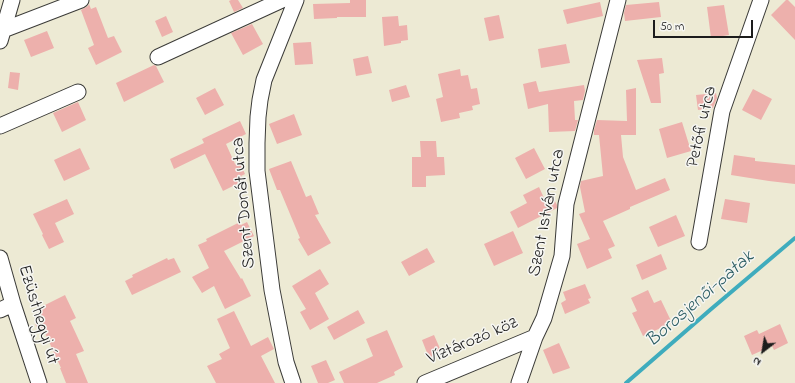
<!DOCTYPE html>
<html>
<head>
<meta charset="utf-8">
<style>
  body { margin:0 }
  #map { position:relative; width:795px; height:383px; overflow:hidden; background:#edead4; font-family:"Indie Flower",sans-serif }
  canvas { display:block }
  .north { position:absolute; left:743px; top:331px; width:40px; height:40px; -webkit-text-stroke:3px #f6f6f2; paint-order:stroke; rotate:211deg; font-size:11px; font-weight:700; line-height:16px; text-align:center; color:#1c1c1c }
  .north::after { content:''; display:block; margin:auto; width:14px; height:18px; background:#1c1c1c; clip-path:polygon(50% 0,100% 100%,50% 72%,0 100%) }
  .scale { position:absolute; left:653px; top:20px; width:100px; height:18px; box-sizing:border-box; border:2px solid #1c1c1c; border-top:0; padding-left:5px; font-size:12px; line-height:14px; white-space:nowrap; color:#1c1c1c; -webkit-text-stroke:3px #f6f6f2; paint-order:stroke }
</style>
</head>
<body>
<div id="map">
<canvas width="795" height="383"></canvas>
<div class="north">N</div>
<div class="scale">50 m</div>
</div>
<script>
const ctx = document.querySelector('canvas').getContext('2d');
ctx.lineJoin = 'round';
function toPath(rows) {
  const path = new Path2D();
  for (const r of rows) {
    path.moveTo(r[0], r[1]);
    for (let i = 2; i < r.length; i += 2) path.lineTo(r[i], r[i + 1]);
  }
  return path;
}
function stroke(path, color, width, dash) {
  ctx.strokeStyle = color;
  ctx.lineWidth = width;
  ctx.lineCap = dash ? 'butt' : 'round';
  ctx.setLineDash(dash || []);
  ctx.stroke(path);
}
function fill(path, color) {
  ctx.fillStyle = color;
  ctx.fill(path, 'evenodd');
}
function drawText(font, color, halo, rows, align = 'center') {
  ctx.font = font + ' "Indie Flower",sans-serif';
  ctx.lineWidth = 3;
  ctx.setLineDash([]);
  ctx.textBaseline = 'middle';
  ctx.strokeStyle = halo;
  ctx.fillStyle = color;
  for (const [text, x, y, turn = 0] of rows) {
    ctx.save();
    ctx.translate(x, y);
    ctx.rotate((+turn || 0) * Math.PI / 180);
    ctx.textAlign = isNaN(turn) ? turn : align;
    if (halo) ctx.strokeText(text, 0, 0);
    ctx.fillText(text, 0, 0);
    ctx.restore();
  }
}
const stream = toPath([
  [626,383,710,310,795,238]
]);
const building = toPath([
  [231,0,238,0,243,8,234,12,229,1],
  [350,0,366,0,366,17,337,17,337,18,314,19,313,4,350,3],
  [786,0,788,0,795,7,795,40,771,15],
  [600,2,603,16,567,24,563,10],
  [659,2,661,17,625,21,624,13,626,5],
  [89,4,91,9,96,7,108,38,114,36,122,52,96,65,88,48,94,45,81,10,88,6],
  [724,5,729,35,711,38,707,7],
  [499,15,504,38,489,41,484,18],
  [166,16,173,32,162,37,155,21],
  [398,16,399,26,407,25,408,40,401,41,401,43,384,46,382,17],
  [252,24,263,44,243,55,231,33],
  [47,31,54,48,31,57,24,40],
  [311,42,313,64,295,65,293,43],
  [566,44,570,63,541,68,538,49],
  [368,56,372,73,356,76,353,59],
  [662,58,664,73,659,74,661,103,651,103,637,60],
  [154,65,156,66,164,82,124,102,116,83],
  [460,69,461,76,468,75,471,89,477,88,480,104,472,106,473,110,459,113,460,118,441,122,436,99,443,97,438,74],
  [10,72,20,73,18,90,8,88],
  [536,81,539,92,584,85,585,91,583,100,574,101,575,120,578,120,575,131,549,132,548,104,528,109,523,84],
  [406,85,410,97,392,102,389,90],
  [215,88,224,105,205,115,196,98],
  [636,88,636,135,621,135,623,157,636,190,665,178,670,190,630,207,630,209,603,221,615,246,608,249,612,258,587,269,577,244,590,239,579,214,585,212,580,187,581,181,603,176,599,135,594,135,594,130,597,120,627,121,626,90],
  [753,89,772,99,761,120,742,110],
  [716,93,717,98,713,108,698,110,696,95],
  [78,102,86,120,62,132,53,113],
  [294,114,302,135,277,144,269,124],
  [240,121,246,134,226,144,235,164,239,161,245,174,241,176,243,181,223,191,205,154,174,169,170,159,204,143,202,139],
  [682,122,691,151,667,158,659,129],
  [420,141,436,141,437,157,444,157,445,175,426,176,426,187,412,187,412,157,421,157],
  [80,148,90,169,64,181,54,160],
  [534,148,545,169,526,179,515,158],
  [734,155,755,158,755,161,795,165,795,184,769,181,731,175],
  [291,161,306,197,311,195,319,214,315,215,331,243,308,256,298,239,300,238,280,190,277,190,269,169],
  [539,187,544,198,551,194,557,205,557,208,518,228,510,212,527,203,523,195],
  [67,199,74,214,55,223,64,242,49,249,42,235,43,234,33,214],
  [725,199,750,203,747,223,721,219],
  [676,215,685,236,658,247,649,227],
  [240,222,241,225,247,222,254,236,224,251,241,279,242,278,251,296,225,309,214,286,202,293,192,277,209,268,198,245,207,241,206,239],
  [513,231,523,253,494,266,484,244],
  [427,248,435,262,409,276,401,262],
  [661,254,667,269,642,280,636,265],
  [167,258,168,260,174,258,181,272,132,295,125,281,133,277,132,275],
  [320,269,329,284,315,293,329,319,310,330,300,312,306,309,292,286],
  [585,284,591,298,588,299,590,303,565,314,561,303,566,300,563,292],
  [648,290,654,303,661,300,672,323,643,336,632,313,637,311,631,298],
  [65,295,76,318,70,321,84,351,76,354,88,383,66,383,60,368,61,368,45,333,41,335,35,324,43,321,37,309],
  [358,310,365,323,334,340,327,327],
  [234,311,251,346,268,337,274,349,261,356,275,383,216,383,207,366,222,359,219,354,230,348,217,319],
  [780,324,788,343,774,350,772,346,752,355,744,336,757,330,759,334],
  [387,330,403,367,394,372,395,375,377,383,344,383,339,372,373,356,366,339],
  [434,335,442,353,429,358,422,340],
  [559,343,570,368,553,374,543,350],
  [326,360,335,380,328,383,318,383,311,366]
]);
const minor = toPath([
  [3,30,81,0],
  [0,41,12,0],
  [158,57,282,0],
  [0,126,78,92],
  [699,242,722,111,761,0],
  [0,258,13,304,39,383],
  [0,310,13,304],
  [293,383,286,362,272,290,257,171,257,143,258,117,260,100,264,80,296,0],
  [425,383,535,337],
  [519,383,535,337,544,318,562,256,566,204,618,0]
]);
const streetNames = [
  ["Petőfi utca",703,127,-77],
  ["Szent Donát utca",245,203,-95],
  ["Szent István utca",548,213,-79],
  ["Ezüsthegyi út",37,315,73],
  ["Víztározó köz",473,342,-23]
];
const waterNames = [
  ["Borosjenői-patak",701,300,-41]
];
stroke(stream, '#3facbd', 4);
fill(building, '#edb0ac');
stroke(minor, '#3b3b38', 17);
stroke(minor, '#fff', 15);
drawText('18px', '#1c1c1c', '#f6f6f2', streetNames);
drawText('italic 19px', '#2c5d64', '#f6f6f2', waterNames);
</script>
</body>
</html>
